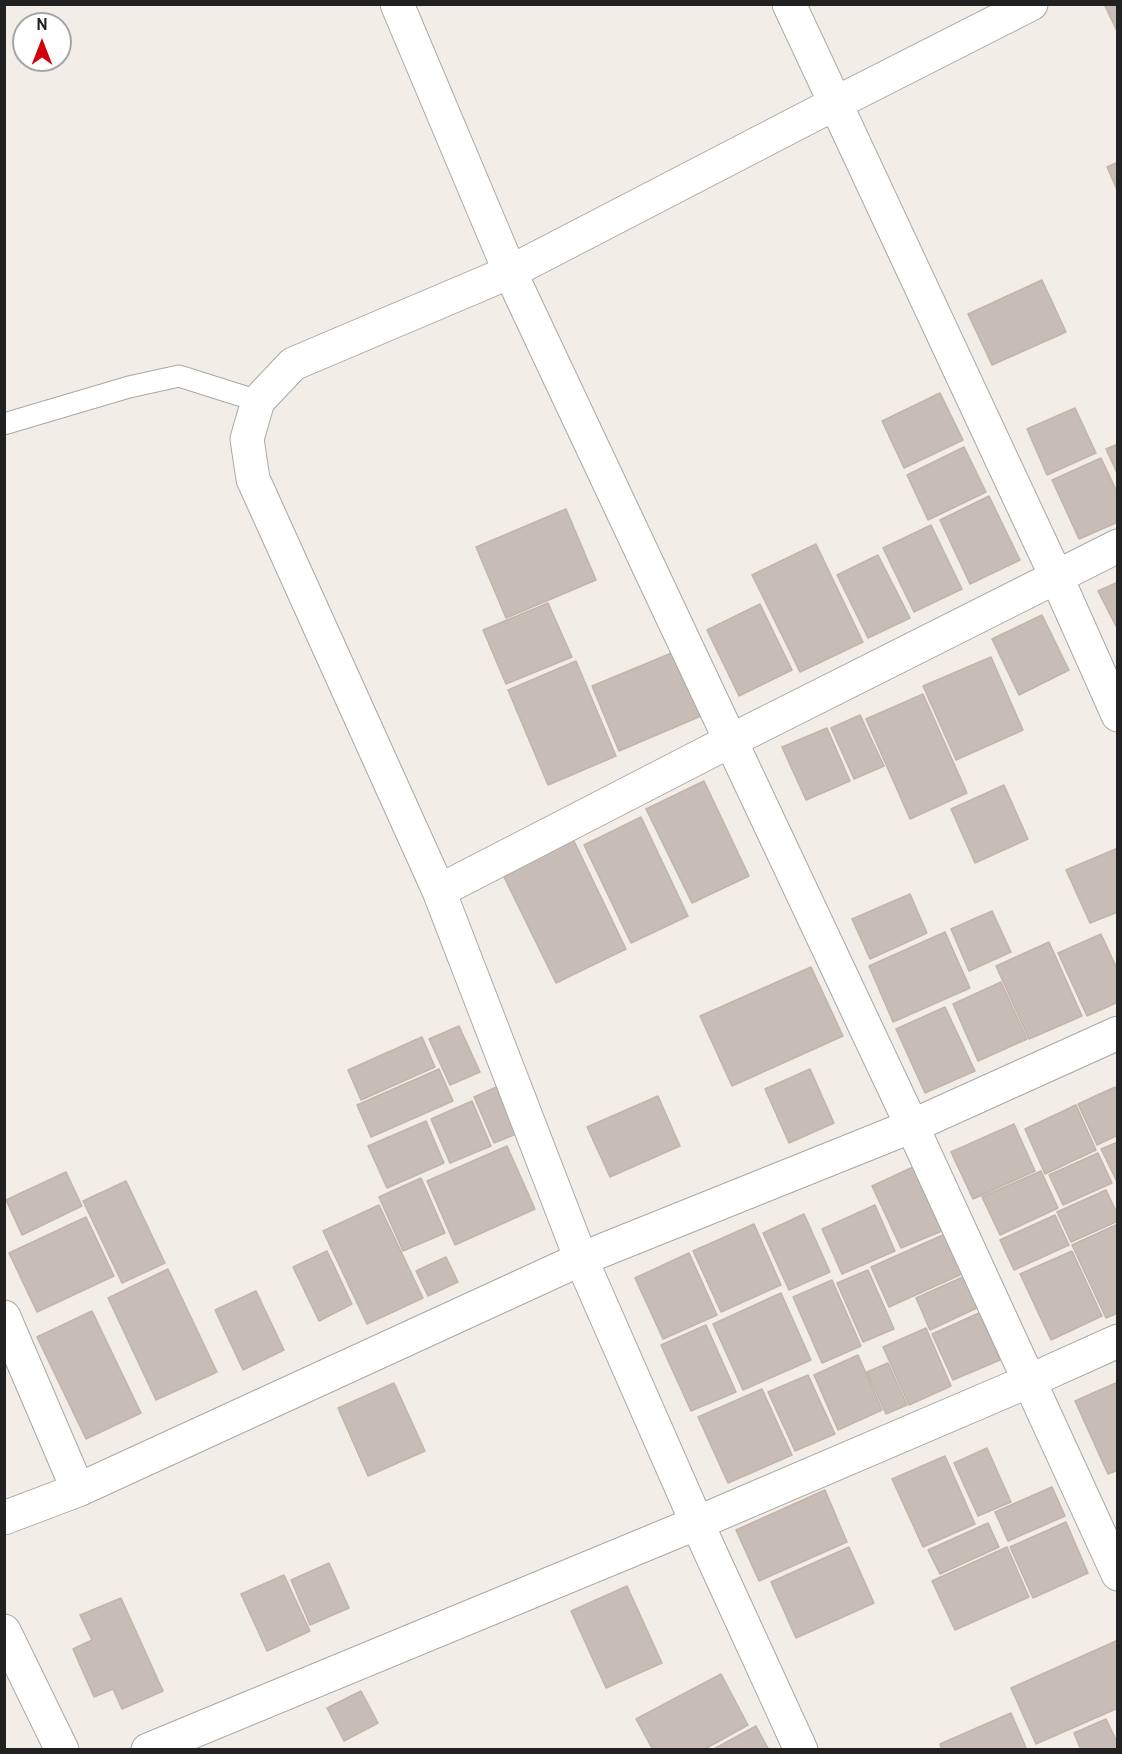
<!DOCTYPE html>
<html>
<head>
<meta charset="utf-8">
<style>
  body { margin:0 }
  #map { position:relative; width:1122px; height:1754px; overflow:hidden; background:#f2eee7; font-family:Overpass,sans-serif }
  canvas { display:block }
  .frame { position:absolute; inset:0; border:6px solid #212121; pointer-events:none }
  .north { position:absolute; left:12px; top:12px; width:60px; height:60px; box-sizing:border-box; background:#fff; border:2px solid #a6a6a6; border-radius:50%; rotate:0deg; font-size:16px; font-weight:700; line-height:24px; text-align:center; color:#212121 }
  .north::after { content:''; display:block; margin:auto; width:21px; height:27px; background:#d2000b; clip-path:polygon(50% 0,100% 100%,50% 72%,0 100%) }
</style>
</head>
<body>
<div id="map">
<canvas width="1122" height="1754"></canvas>
<div class="frame"></div>
<div class="north">N</div>
</div>
<script>
const ctx = document.querySelector('canvas').getContext('2d');
ctx.lineJoin = 'round';
function fill(path, color) {
  ctx.fillStyle = color;
  ctx.fill(path, 'evenodd');
}
function toPath(rows) {
  const path = new Path2D();
  for (const r of rows) {
    path.moveTo(r[0], r[1]);
    for (let i = 2; i < r.length; i += 2) path.lineTo(r[i], r[i + 1]);
  }
  return path;
}
function stroke(path, color, width, dash) {
  ctx.strokeStyle = color;
  ctx.lineWidth = width;
  ctx.lineCap = dash ? 'butt' : 'round';
  ctx.setLineDash(dash || []);
  ctx.stroke(path);
}
const building = toPath([
  [1104,4,1118,4,1118,33,1104,4],
  [1118,162,1118,192,1107,167,1118,162],
  [1042,280,1066,332,992,365,968,314,1042,280],
  [940,393,963,440,904,468,882,421,940,393],
  [1075,408,1096,453,1047,475,1027,429,1075,408],
  [1118,444,1118,475,1106,449,1118,444],
  [964,447,986,492,928,520,907,475,964,447],
  [1101,458,1118,494,1118,522,1079,539,1052,480,1101,458],
  [989,496,1020,560,970,584,940,520,989,496],
  [566,509,596,580,506,618,476,547,566,509],
  [931,525,962,589,914,612,883,548,931,525],
  [816,544,863,642,800,672,752,575,816,544],
  [878,555,910,618,868,638,837,575,878,555],
  [1118,582,1118,630,1098,591,1118,582],
  [548,603,572,657,506,684,483,630,548,603],
  [760,604,792,670,739,696,707,630,760,604],
  [1042,615,1069,670,1019,695,992,639,1042,615],
  [674,652,701,716,619,751,592,686,674,652],
  [991,657,1023,730,956,760,923,686,991,657],
  [576,661,616,756,548,785,508,690,576,661],
  [923,694,967,793,910,819,866,719,923,694],
  [860,715,884,766,854,779,831,728,860,715],
  [827,728,850,781,806,800,782,747,827,728],
  [704,781,749,876,692,903,646,809,704,781],
  [1004,785,1028,839,975,863,951,809,1004,785],
  [641,817,688,916,631,943,584,845,641,817],
  [573,839,626,949,556,983,502,873,573,839],
  [1118,848,1118,912,1090,923,1066,870,1118,848],
  [910,894,927,933,870,959,852,919,910,894],
  [992,911,1011,952,969,971,951,929,992,911],
  [945,932,970,988,893,1022,869,966,945,932],
  [1101,934,1118,971,1118,1002,1087,1016,1058,953,1101,934],
  [1049,942,1082,1016,1029,1039,996,966,1049,942],
  [811,967,843,1036,732,1086,700,1016,811,967],
  [1001,982,1027,1039,978,1061,953,1004,1001,982],
  [945,1007,975,1071,925,1093,896,1029,945,1007],
  [459,1026,480,1072,450,1085,429,1039,459,1026],
  [422,1037,435,1067,361,1100,348,1070,422,1037],
  [439,1069,453,1101,371,1137,357,1105,439,1069],
  [810,1069,834,1123,789,1143,765,1089,810,1069],
  [501,1085,521,1132,494,1143,474,1097,501,1085],
  [1115,1087,1118,1094,1118,1135,1097,1145,1078,1104,1115,1087],
  [658,1096,680,1146,610,1177,587,1127,658,1096],
  [472,1101,491,1146,450,1163,431,1119,472,1101],
  [1076,1105,1096,1150,1045,1174,1025,1129,1076,1105],
  [426,1121,444,1163,387,1188,368,1146,426,1121],
  [1014,1124,1035,1171,973,1199,951,1152,1014,1124],
  [1118,1142,1118,1184,1101,1149,1118,1142],
  [507,1146,535,1209,455,1245,427,1181,507,1146],
  [1098,1153,1112,1183,1063,1205,1049,1175,1098,1153],
  [913,1167,942,1231,901,1248,872,1186,913,1167],
  [1041,1171,1058,1208,1000,1235,982,1197,1041,1171],
  [66,1172,82,1206,22,1235,6,1200,66,1172],
  [421,1178,445,1233,403,1251,379,1197,421,1178],
  [126,1181,165,1263,122,1283,83,1201,126,1181],
  [1106,1190,1118,1215,1118,1221,1071,1242,1057,1212,1106,1190],
  [379,1205,423,1298,367,1324,323,1231,379,1205],
  [875,1205,895,1251,842,1274,822,1229,875,1205],
  [804,1214,830,1272,789,1290,763,1233,804,1214],
  [1055,1215,1069,1245,1014,1270,1000,1240,1055,1215],
  [86,1217,114,1276,37,1312,9,1253,86,1217],
  [754,1224,781,1285,721,1312,693,1251,754,1224],
  [1118,1224,1118,1313,1106,1318,1072,1245,1118,1224],
  [945,1234,962,1274,889,1307,871,1267,945,1234],
  [327,1251,352,1304,319,1321,293,1267,327,1251],
  [1072,1251,1102,1316,1051,1340,1020,1274,1072,1251],
  [689,1253,717,1315,663,1339,635,1278,689,1253],
  [446,1257,458,1282,428,1296,416,1271,446,1257],
  [168,1269,217,1372,156,1400,108,1298,168,1269],
  [868,1270,894,1329,863,1342,837,1283,868,1270],
  [965,1276,979,1307,930,1330,916,1298,965,1276],
  [832,1280,861,1346,822,1363,793,1297,832,1280],
  [256,1291,284,1350,243,1370,215,1310,256,1291],
  [781,1293,811,1360,743,1390,713,1324,781,1293],
  [92,1311,141,1413,86,1439,37,1337,92,1311],
  [979,1313,1000,1360,953,1380,932,1334,979,1313],
  [706,1325,736,1392,691,1411,661,1345,706,1325],
  [926,1328,951,1386,909,1405,883,1347,926,1328],
  [858,1355,882,1410,838,1430,814,1375,858,1355],
  [888,1363,907,1405,886,1414,867,1372,888,1363],
  [808,1375,835,1434,795,1451,768,1392,808,1375],
  [1118,1382,1118,1470,1108,1474,1075,1401,1118,1382],
  [394,1383,425,1451,368,1476,338,1408,394,1383],
  [762,1389,792,1455,728,1483,698,1417,762,1389],
  [987,1448,1011,1502,978,1516,954,1463,987,1448],
  [945,1456,975,1524,923,1547,892,1479,945,1456],
  [1052,1487,1065,1516,1008,1541,995,1512,1052,1487],
  [825,1490,847,1542,759,1581,736,1530,825,1490],
  [1066,1522,1088,1573,1033,1598,1010,1547,1066,1522],
  [988,1523,999,1547,940,1574,928,1550,988,1523],
  [849,1547,874,1603,796,1638,771,1582,849,1547],
  [1007,1547,1029,1597,955,1630,932,1581,1007,1547],
  [329,1563,349,1608,310,1625,291,1580,329,1563],
  [284,1575,310,1631,267,1651,241,1594,284,1575],
  [627,1586,662,1663,606,1688,571,1611,627,1586],
  [121,1598,163,1691,122,1709,113,1689,94,1697,73,1649,92,1640,80,1615,121,1598],
  [1116,1641,1118,1644,1118,1708,1036,1744,1011,1688,1116,1641],
  [721,1674,748,1725,703,1750,653,1750,636,1719,721,1674],
  [361,1691,378,1723,344,1741,327,1708,361,1691],
  [1011,1713,1027,1750,942,1750,940,1744,1011,1713],
  [1106,1719,1118,1744,1118,1750,1081,1750,1074,1733,1106,1719],
  [756,1726,769,1750,712,1750,756,1726]
]);
const lane = toPath([
  [4,424,129,387,179,376,258,401]
]);
const street = toPath([
  [397,4,510,272,912,1126,1118,1574],
  [789,4,1056,576,1118,715],
  [439,891,730,741,1118,546],
  [4,1317,78,1490],
  [4,1518,78,1490,581,1259,912,1126,1118,1033],
  [4,1631,62,1750],
  [148,1750,697,1523,1029,1381,1118,1341],
  [801,1750,697,1523,581,1259,439,891,253,479,247,439,258,401,293,364,510,272,836,103,1031,4]
]);
fill(building, '#c7bdb6');
stroke(building, '#c4b3a8', 1.5);
stroke(lane, '#a8a8a8', 23);
stroke(street, '#a8a8a8', 35);
stroke(lane, '#fff', 21);
stroke(street, '#fff', 33);
</script>
</body>
</html>
